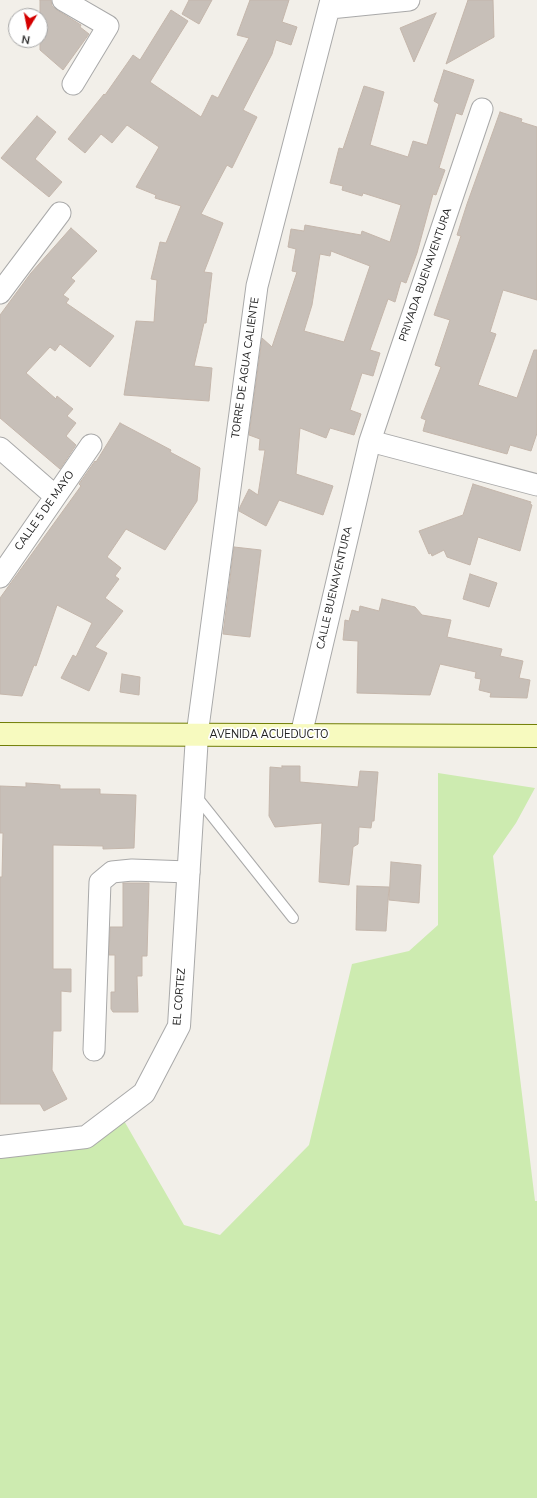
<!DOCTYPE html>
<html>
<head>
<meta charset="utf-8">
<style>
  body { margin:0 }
  #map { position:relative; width:537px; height:1498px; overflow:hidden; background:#f2efe9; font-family:"Nunito Sans",sans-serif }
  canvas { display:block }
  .north { position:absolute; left:8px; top:8px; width:40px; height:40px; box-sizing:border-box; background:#fff; border:1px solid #a7a7a7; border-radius:50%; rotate:190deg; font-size:11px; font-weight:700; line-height:16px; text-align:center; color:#222 }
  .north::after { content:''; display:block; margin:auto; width:14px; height:18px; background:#d40000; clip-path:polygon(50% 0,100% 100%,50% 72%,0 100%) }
</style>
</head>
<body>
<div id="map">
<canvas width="537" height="1498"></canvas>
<div class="north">N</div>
</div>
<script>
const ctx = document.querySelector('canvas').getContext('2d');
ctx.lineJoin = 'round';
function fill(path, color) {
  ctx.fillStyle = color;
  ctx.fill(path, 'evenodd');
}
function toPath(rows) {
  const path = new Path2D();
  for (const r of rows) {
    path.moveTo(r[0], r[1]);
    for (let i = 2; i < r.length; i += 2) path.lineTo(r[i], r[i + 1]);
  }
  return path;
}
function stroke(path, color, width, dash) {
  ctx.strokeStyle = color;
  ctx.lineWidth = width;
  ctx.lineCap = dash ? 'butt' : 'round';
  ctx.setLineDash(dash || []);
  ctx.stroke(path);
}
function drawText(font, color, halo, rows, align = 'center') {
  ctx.font = font + ' "Nunito Sans",sans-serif';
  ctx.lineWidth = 3.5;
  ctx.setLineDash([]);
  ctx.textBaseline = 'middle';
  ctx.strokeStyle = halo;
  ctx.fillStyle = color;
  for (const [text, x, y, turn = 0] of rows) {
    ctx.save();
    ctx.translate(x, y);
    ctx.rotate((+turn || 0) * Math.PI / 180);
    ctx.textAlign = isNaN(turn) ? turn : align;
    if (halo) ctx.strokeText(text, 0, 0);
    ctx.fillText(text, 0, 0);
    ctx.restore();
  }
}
const grass = toPath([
  [438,773,535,788,516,823,493,856,535,1201,537,1201,537,1498,0,1498,0,1147,86,1137,119,1112,184,1225,220,1235,309,1145,352,964,409,951,438,925]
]);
const building = toPath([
  [40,0,51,0,52,6,57,10,81,25,80,27,89,34,63,70,40,50,40,0],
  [189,0,212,0,199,24,182,14,189,0],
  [250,0,289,0,282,22,297,27,291,45,276,40,272,54,243,110,257,117,232,168,227,165,201,214,223,223,204,272,212,273,206,323,204,323,194,366,212,368,209,401,124,395,136,321,154,322,157,280,151,279,160,242,166,243,181,206,155,198,156,195,136,187,159,147,127,125,112,143,101,134,85,153,68,139,104,94,105,95,133,55,140,60,171,10,188,21,150,82,201,117,212,95,218,98,249,38,237,35,250,0],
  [468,0,493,0,494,37,446,64,468,0],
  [436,13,414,62,400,28,436,13],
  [444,70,474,80,462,115,456,113,439,168,445,170,436,195,433,194,417,253,406,283,401,281,395,302,388,299,370,350,380,353,373,376,362,373,350,410,361,414,354,435,330,428,326,438,300,428,296,474,333,486,323,515,279,500,266,526,239,511,240,507,249,489,258,495,265,450,259,450,260,439,249,435,262,338,272,347,297,272,292,271,296,249,288,247,291,229,304,231,305,225,361,235,362,231,390,242,401,205,363,193,362,196,342,190,343,186,330,183,339,148,343,149,364,86,384,92,370,145,408,157,413,141,427,145,439,104,434,101,444,70],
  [331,251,370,266,344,342,304,331,312,305,320,254,330,256,331,251],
  [500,112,522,119,521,122,537,127,537,300,503,290,490,332,496,334,478,385,517,398,534,350,537,350,537,433,531,451,510,445,507,454,423,431,426,420,421,418,441,367,435,365,450,320,434,315,461,236,457,235,467,204,500,112],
  [37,116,56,132,35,159,62,182,49,197,1,158,37,116],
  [71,228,97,251,71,278,75,281,63,295,69,299,66,303,114,336,90,367,60,344,55,351,50,347,26,373,56,399,57,396,73,409,67,416,76,423,66,436,76,445,60,469,0,418,0,315,31,273,71,228],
  [120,423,171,450,170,452,200,468,197,501,165,550,126,529,107,557,121,568,115,576,119,579,105,598,123,611,95,647,107,653,89,691,61,678,73,655,76,657,92,623,57,605,36,666,34,665,22,696,0,694,0,598,81,486,79,484,95,461,96,462,120,423],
  [473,484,531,502,530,504,532,505,520,551,478,537,470,565,447,557,444,550,432,556,431,553,429,554,419,531,463,515,473,484],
  [234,547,261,550,250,637,223,634,234,547],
  [470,574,497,583,489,607,463,599,470,574],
  [382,599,415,607,422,615,451,620,447,637,502,649,500,656,523,661,519,678,530,680,527,698,490,697,491,693,479,690,481,679,475,678,476,672,440,664,430,695,357,693,358,641,343,640,345,620,349,621,352,610,359,612,360,606,379,611,382,599],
  [122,674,140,677,139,695,120,692,122,674],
  [282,766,300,766,300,782,358,787,360,771,378,772,374,821,372,821,371,828,359,827,358,844,353,847,349,885,319,882,322,823,275,827,269,816,270,767,282,768,282,766],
  [26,783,60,785,60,789,100,789,100,794,136,795,134,848,103,849,103,846,53,845,53,969,71,969,71,992,61,991,61,1031,53,1031,52,1070,67,1099,44,1111,40,1104,0,1104,0,877,2,877,3,833,0,833,0,786,26,787,26,783],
  [391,862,421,865,419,903,389,900,391,862],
  [123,883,149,883,147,956,142,956,142,976,137,976,138,1012,113,1012,111,1009,111,992,115,992,115,955,109,955,110,927,123,927,123,883],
  [357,886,389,887,386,931,356,930,357,886]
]);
const service = toPath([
  [196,796,293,918]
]);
const minor = toPath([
  [63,0,108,26,73,84],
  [330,8,409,0],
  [0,293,60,213],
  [370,441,537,485],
  [0,448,55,496],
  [0,577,91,445],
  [197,735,257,286,331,0],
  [301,735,370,441,482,109],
  [94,1050,100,882,112,872,132,870,189,872]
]);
const tertiary = toPath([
  [0,1147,86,1137,144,1093,179,1026,197,735]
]);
const secondary = toPath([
  [0,734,537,736]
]);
const streetNames = [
  ["PRIVADA BUENAVENTURA",426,275,-71],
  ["TORRE DE AGUA CALIENTE",246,368,-82],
  ["CALLE 5 DE MAYO",45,511,-55],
  ["CALLE BUENAVENTURA",335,588,-77],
  ["AVENIDA ACUEDUCTO",269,735],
  ["EL CORTEZ",180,997,-85]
];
fill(grass, '#cdebb0');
fill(building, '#c7bfb8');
stroke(building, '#c4b6ab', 1);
stroke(service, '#a9a9a9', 12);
stroke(minor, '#a9a9a9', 23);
stroke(tertiary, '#a9a9a9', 24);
stroke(secondary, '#707d05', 24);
stroke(service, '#fff', 10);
stroke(minor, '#fff', 21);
stroke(tertiary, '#fff', 22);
stroke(secondary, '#f7fabf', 22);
drawText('11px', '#222', '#fff', streetNames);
</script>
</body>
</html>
